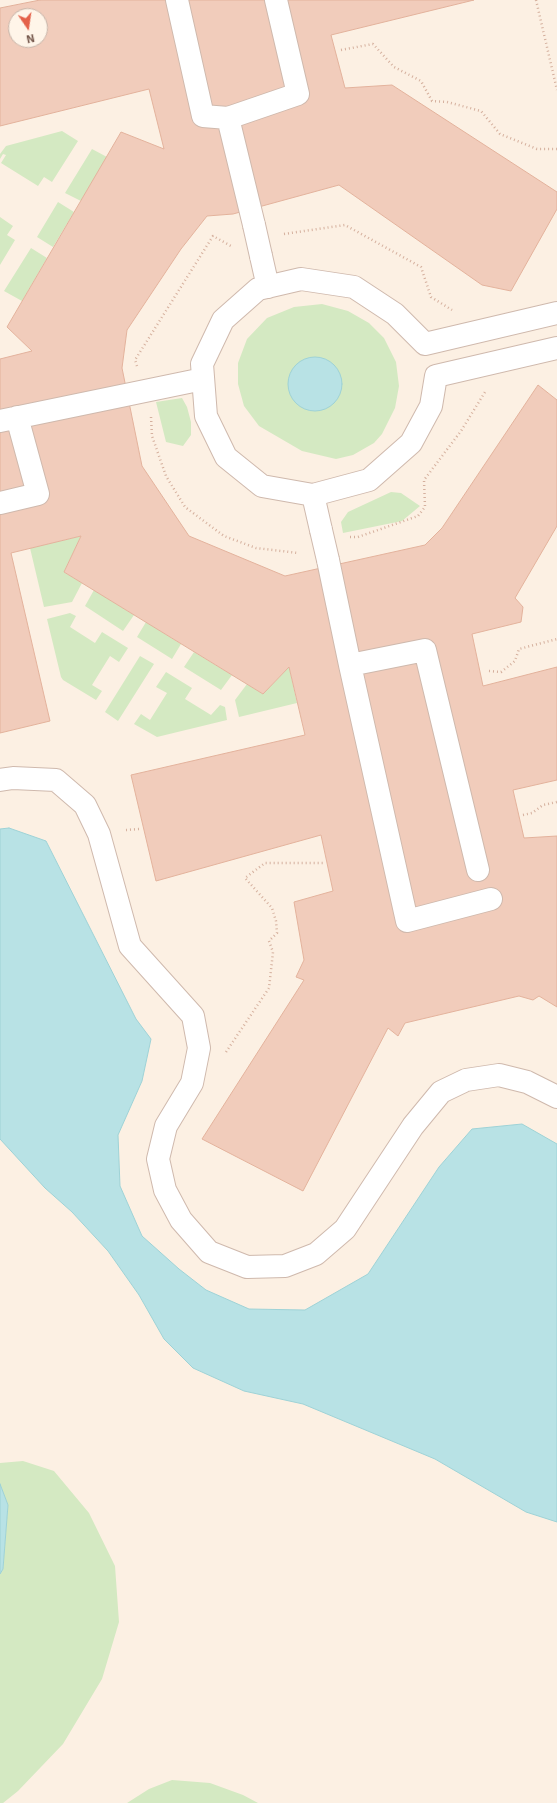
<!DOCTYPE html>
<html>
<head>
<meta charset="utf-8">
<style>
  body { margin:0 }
  #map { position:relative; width:557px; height:1803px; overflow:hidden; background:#fcf0e3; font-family:"Exo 2",sans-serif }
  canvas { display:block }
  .north { position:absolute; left:8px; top:8px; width:40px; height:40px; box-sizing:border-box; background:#fff5e9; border:1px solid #c7b5a9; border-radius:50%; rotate:167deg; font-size:11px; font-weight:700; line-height:16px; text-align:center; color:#735549 }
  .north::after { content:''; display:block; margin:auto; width:14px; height:18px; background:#e46149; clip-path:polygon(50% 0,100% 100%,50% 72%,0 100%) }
</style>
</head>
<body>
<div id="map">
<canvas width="557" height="1803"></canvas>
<div class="north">N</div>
</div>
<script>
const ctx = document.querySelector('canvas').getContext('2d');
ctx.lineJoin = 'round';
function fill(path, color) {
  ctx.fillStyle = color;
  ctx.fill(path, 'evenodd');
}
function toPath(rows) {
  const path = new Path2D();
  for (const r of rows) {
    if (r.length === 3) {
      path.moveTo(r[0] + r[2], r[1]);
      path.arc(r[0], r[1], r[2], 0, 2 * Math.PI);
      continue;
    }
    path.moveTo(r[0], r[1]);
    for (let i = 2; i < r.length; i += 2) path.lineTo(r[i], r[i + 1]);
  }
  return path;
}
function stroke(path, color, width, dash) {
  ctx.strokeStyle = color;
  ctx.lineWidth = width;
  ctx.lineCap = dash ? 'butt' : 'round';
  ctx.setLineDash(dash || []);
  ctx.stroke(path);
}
const green = toPath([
  [62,131,78,141,52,182,44,177,38,186,1,163,6,155,3,154,0,159,0,154,6,146],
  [92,149,107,157,81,201,65,193],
  [58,202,74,212,53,247,37,237],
  [0,217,13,226,7,235,15,240,0,265],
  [31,248,47,258,22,301,4,291],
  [322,304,348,311,369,323,384,338,396,362,399,386,395,408,382,434,374,443,353,455,336,459,302,451,259,426,244,406,238,384,238,363,247,339,267,318,294,307],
  [182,398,187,407,191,422,191,435,183,446,166,442,156,402],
  [391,492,401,493,420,506,402,521,343,533,341,522,348,512],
  [81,536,64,572,82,583,72,602,44,607,30,548],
  [94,590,134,615,123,631,85,606],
  [70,613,76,616,70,627,95,643,102,632,128,648,119,662,110,656,92,685,102,691,96,700,63,680,61,677,47,619],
  [146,622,181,644,172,659,137,637],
  [194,652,232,675,221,690,184,667],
  [140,656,154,664,118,721,105,712],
  [289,667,297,703,239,717,235,700,247,684,263,694],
  [166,672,192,688,185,699,211,715,220,705,225,707,227,720,157,737,134,724,141,714,150,720,167,693,156,687],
  [23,1461,54,1471,89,1513,115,1566,119,1622,102,1679,63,1744,18,1791,3,1803,0,1803,0,1574,3,1569,8,1505,0,1484,0,1463],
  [172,1780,210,1783,243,1795,258,1803,127,1803,149,1789]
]);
const water = toPath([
  [315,384,27],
  [9,828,46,841,136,1019,151,1039,142,1081,118,1135,120,1186,142,1236,179,1269,206,1290,249,1309,305,1310,368,1274,439,1167,472,1129,522,1124,557,1144,557,1522,526,1512,435,1459,303,1404,244,1391,193,1368,164,1339,139,1295,108,1251,72,1212,45,1188,0,1139,0,829,9,828],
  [0,1484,8,1505,3,1569,0,1574,0,1484]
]);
const building = toPath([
  [40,0,474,0,331,35,345,88,392,85,557,192,557,209,511,291,482,285,339,185,233,214,207,216,181,249,127,330,122,368,142,466,189,536,285,576,425,545,442,528,538,385,557,400,557,526,515,598,523,607,521,622,472,634,483,686,557,667,557,780,513,790,524,838,557,836,557,1007,539,996,533,1000,519,996,405,1023,398,1036,388,1028,303,1191,202,1139,304,980,296,977,304,960,294,902,333,891,321,835,156,881,131,775,305,735,289,667,263,694,64,572,81,536,11,553,50,721,0,733,0,359,32,351,7,327,121,132,164,149,149,89,0,126,0,8,40,0],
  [16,16,40,16,40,40,16,40,16,16]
]);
const path = toPath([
  [536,0,557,90],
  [341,50,373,44,394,67,421,81,432,101,447,102,481,111,500,134,537,149,557,149],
  [284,234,345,225,421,267,431,297,452,310],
  [137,366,135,360,213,236,231,246],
  [151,417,152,436,166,476,185,507,224,536,256,548,298,553],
  [350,537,358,537,418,516,425,507,424,480,461,431,485,392],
  [489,671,501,672,515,661,519,649,557,639],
  [523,815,532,813,543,805,557,802],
  [126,830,139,829],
  [226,1052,269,988,273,952,269,941,277,933,276,921,272,908,245,878,265,863,323,863]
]);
const minor = toPath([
  [177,0,203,116,228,118,298,94,276,0],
  [228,118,254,225],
  [261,256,268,287],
  [557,313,425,344,395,314,354,287,301,279,258,289,223,320,202,364,206,416,226,457,262,486,313,495,369,480,411,443,431,406,436,376,557,348],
  [0,421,203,379],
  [313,495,321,530],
  [0,503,38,494,17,417],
  [328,560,350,665],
  [0,780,13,778,56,780,85,805,99,834,130,946,193,1016,199,1048,192,1083,166,1126,158,1159,165,1190,181,1220,209,1252,247,1267,285,1266,316,1254,345,1229,413,1126,441,1092,466,1080,499,1075,527,1082,557,1097],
  [478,870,425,650,350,665,407,921,491,899]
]);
const minorBridge = toPath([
  [254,225,261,256],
  [321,530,328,560]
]);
fill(green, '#d4e9c2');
fill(water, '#b8e2e5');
stroke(water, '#9ed2d6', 1);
fill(building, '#f1ccbb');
stroke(building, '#e3b29c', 1);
stroke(minor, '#cfb9ad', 24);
stroke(path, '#d5b09e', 2.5, [1, 3]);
stroke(minor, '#fff', 22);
stroke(minorBridge, '#cfb9ad', 24, []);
stroke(minorBridge, '#fff', 22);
</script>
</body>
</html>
